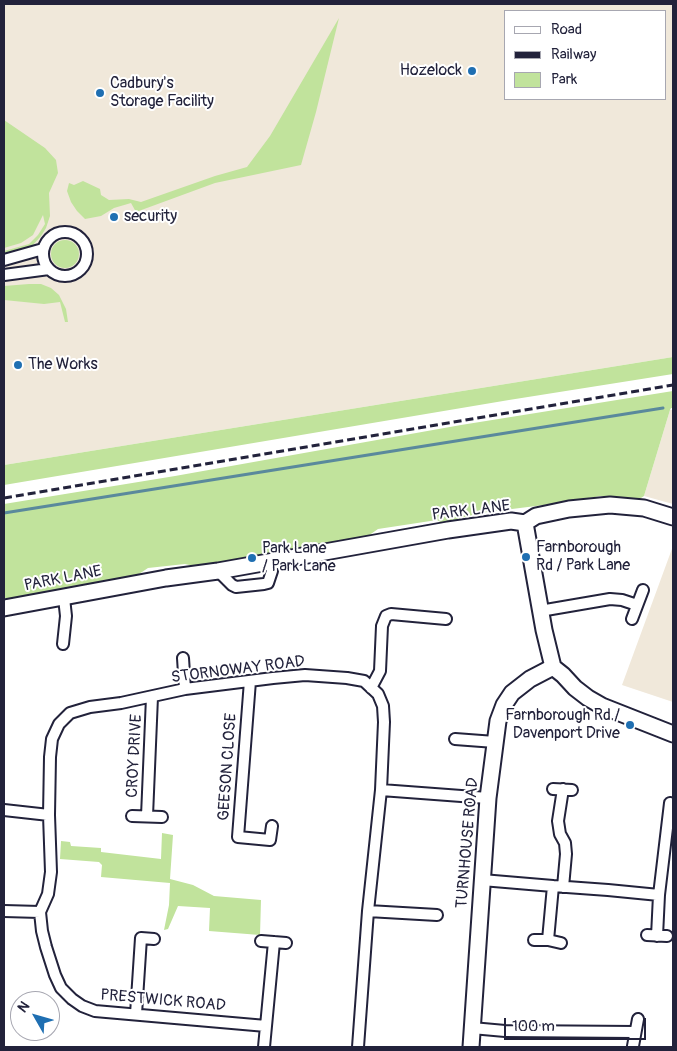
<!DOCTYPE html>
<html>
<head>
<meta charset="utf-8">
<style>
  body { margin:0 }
  #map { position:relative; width:677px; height:1051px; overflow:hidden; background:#fff; font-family:Pangolin,sans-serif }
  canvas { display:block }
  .frame { position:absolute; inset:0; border:5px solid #22223b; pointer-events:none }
  .legend { position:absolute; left:504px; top:10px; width:162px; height:90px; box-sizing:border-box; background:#fff; border:1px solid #a7a7b1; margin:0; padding:6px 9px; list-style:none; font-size:15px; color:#22223b }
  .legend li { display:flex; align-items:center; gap:10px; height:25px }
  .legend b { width:25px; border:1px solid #a7a7b1 }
  .north { position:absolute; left:10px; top:991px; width:50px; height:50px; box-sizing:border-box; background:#fff; border:1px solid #a7a7b1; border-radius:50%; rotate:308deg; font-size:14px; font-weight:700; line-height:20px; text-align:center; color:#22223b }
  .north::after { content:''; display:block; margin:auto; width:18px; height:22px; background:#1f6fb2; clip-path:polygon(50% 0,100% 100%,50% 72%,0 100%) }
  .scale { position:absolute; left:504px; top:1018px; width:142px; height:22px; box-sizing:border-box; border:2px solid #22223b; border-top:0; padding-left:6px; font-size:15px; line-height:18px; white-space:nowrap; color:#22223b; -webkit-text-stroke:4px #fff; paint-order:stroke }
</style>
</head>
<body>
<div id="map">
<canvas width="677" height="1051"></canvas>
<div class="frame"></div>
<ul class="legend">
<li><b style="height:6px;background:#fff"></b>Road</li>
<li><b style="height:6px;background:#22223b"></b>Railway</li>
<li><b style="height:14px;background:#c1e39c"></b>Park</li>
</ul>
<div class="north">N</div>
<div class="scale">100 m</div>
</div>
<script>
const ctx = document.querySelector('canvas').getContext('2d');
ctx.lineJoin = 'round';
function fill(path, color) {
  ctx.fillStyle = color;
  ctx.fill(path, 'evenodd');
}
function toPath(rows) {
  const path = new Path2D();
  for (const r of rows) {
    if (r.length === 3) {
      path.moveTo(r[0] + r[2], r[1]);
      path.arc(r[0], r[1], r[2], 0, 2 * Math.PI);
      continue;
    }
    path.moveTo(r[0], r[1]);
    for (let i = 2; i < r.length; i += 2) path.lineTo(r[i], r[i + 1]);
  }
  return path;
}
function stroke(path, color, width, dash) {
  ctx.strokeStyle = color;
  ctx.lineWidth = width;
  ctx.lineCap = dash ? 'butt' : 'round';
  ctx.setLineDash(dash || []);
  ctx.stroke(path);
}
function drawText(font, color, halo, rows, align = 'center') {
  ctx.font = font + ' Pangolin,sans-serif';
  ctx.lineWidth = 4;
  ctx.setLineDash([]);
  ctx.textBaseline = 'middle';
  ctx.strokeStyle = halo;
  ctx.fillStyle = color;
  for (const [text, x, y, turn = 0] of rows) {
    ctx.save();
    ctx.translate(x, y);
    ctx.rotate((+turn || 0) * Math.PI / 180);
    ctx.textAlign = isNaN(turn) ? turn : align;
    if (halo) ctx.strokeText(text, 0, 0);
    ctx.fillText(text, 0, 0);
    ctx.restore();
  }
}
const built = toPath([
  [4,4,673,4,673,357,4,465],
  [506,11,666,11,666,99,506,99],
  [670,410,673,410,673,504,644,496],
  [673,546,673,702,622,685]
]);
const green = toPath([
  [339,18,316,112,301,165,215,183,136,212,131,203,114,208,101,216,85,219,77,211,71,202,67,191,69,183,74,185,83,181,100,189,101,195,109,200,129,199,141,202,215,176,247,167,270,136],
  [4,120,45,148,56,160,58,173,49,193,50,216,46,228,41,236,33,245,28,248,4,254,4,251,29,244,38,235,45,224,43,215,33,235,21,243,4,248],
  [65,254,14],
  [29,284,41,284,51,288,59,295,66,309,68,322,65,322,60,302,44,304,4,300,4,286],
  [673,357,673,374,509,400,4,485,4,465],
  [673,391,673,408,671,408,670,410,644,496,638,500,601,496,544,505,480,513,442,523,437,520,378,529,368,536,306,548,194,566,185,564,148,568,136,576,10,601,4,597,4,504,175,476,461,425],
  [162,833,173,835,170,879,193,885,214,896,261,900,260,935,209,931,210,908,178,906,168,929,164,930,169,905,170,883,101,877,102,865,99,862,60,859,61,841,70,842,71,846,101,848,101,852,161,859]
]);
const stream = toPath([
  [4,513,663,408]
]);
const street = toPath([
  [65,254,22],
  [4,260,43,249],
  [4,275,49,269],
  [218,571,232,585,236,587,264,584,268,583,272,571,271,561],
  [540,611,610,599,622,600,637,605],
  [632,619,643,590],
  [63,644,66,616,64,598],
  [183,658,185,689],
  [250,681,238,837,270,840,272,826],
  [371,688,380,671,382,626,386,616,391,614,446,619],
  [455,739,495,742],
  [553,789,572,790],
  [381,790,488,798],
  [4,810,49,815],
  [132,816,162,817],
  [147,816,152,697],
  [482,880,553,886,608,890,659,895],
  [563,887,566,854,565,843,560,834,558,821,563,789],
  [4,911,40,912],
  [368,911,437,915],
  [647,935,667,936],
  [657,936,659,895,670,803],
  [534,940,548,940,561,943],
  [548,940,553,886],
  [261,941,286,943],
  [136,1014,141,938,154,939],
  [266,1026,95,1011,82,1006,72,999,61,988,55,975,46,947,42,931,40,912,48,894,51,872,49,815,50,757,52,739,59,724,70,713,90,707,121,703,185,689,273,678,305,675,347,678,364,681,378,694,383,706,384,722,381,790,368,911,358,1047],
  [472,1028,505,1031,635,1032],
  [633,1046,638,1019],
  [264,1047,274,942]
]);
const secondary = toPath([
  [525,523,544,630,553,667,563,675,575,688,588,698,602,706,673,734],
  [4,608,166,578,218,571,448,530,511,521,525,523,536,516,569,509,610,505,644,508,673,517],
  [471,1047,488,798,498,721,504,705,512,693,530,679,553,667]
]);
const rail = toPath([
  [4,498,673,385]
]);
const markers = [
  [472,71,5,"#1f6fb2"],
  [100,93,5,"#1f6fb2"],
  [114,217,5,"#1f6fb2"],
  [18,365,5,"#1f6fb2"],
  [526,557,5,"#1f6fb2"],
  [252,558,5,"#1f6fb2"],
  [630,725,5,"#1f6fb2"]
];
const poiNames = [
  ["Hozelock",462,71,"right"],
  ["Cadbury's",110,84],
  ["Storage Facility",110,102],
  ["security",124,217],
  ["The Works",28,365],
  ["Farnborough",536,548],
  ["Rd / Park Lane",536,566],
  ["Park Lane",262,549],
  ["/ Park Lane",262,567],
  ["Farnborough Rd /",620,716,"right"],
  ["Davenport Drive",620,734,"right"]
];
const streetNames = [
  ["PARK LANE",471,511,-7],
  ["PARK LANE",63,579,-11],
  ["STORNOWAY ROAD",238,670,-7],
  ["CROY DRIVE",135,756,-87],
  ["GEESON CLOSE",228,767,-86],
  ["TURNHOUSE ROAD",468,843,-85],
  ["PRESTWICK ROAD",163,1001,5]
];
fill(built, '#f0e8da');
fill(green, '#c1e39c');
stroke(stream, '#5a899c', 3);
stroke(street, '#22223b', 14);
stroke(secondary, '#22223b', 19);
stroke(street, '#fff', 10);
stroke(secondary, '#fff', 15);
stroke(rail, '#22223b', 3, [8, 4]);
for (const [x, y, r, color] of markers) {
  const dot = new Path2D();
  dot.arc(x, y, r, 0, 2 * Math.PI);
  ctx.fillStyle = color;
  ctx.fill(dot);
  stroke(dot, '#fff', 2);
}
drawText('16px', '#22223b', '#fff', poiNames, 'left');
drawText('16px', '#22223b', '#fff', streetNames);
</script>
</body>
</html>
